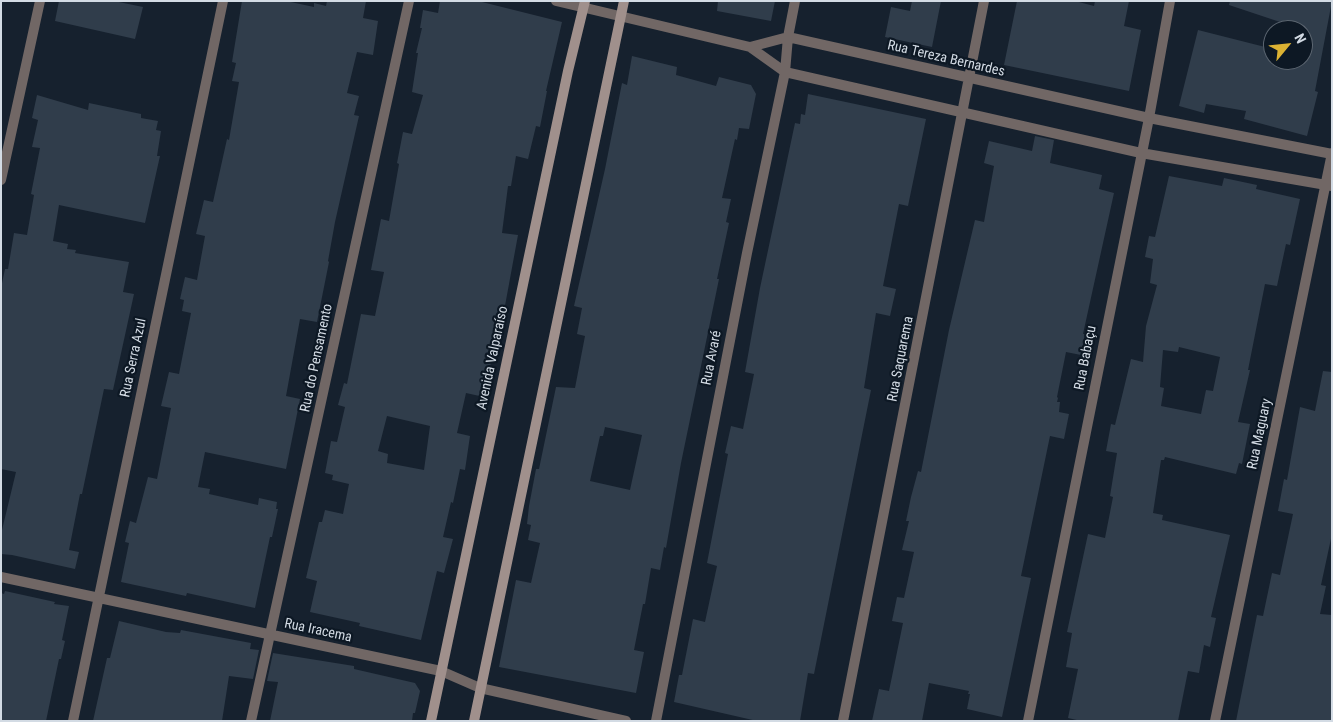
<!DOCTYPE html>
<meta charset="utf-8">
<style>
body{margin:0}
#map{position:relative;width:1333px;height:722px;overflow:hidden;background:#16212e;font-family:"Roboto Condensed",sans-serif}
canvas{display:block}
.frame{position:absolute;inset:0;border:2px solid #d3dbe4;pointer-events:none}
.north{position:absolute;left:1263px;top:20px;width:50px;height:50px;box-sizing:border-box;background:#0d1824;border:1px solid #5c6671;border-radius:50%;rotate:62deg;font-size:14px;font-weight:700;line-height:20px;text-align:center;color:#d3dbe4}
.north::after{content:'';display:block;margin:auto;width:18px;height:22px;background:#dcb233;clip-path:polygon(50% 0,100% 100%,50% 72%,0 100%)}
</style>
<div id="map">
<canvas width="1333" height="722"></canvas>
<div class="frame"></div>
<div class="north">N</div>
</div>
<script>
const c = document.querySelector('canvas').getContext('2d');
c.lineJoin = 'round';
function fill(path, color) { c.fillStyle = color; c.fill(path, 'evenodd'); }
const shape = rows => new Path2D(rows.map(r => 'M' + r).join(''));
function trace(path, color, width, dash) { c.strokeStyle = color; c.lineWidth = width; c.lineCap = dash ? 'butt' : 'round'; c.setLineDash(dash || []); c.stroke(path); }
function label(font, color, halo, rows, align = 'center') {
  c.font = font + ' "Roboto Condensed",sans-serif'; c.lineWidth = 4.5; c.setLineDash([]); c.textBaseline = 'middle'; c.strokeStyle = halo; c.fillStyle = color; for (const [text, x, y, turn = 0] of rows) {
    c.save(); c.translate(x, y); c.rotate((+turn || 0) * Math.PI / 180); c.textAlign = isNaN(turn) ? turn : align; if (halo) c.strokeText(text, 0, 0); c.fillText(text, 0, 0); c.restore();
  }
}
fill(shape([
 [59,1,114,1,143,7,135,39,55,21],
 [242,1,286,1,314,7,314,3,326,6,327,1,366,1,363,18,378,21,373,55,357,52,347,93,359,96,354,115,359,116,335,222,328,261,329,262,317,322,300,319,286,396,300,399,286,469,205,452,198,487,210,489,209,494,258,505,259,498,277,502,276,509,278,509,272,537,270,537,255,608,187,593,186,596,121,582,129,543,125,542,130,521,136,523,148,477,157,479,171,408,161,406,169,372,179,374,191,313,182,311,184,300,180,299,185,277,197,280,205,236,196,234,204,200,213,202,227,139,229,140,239,82,232,81,236,63,232,62],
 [440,1,478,1,562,22,546,91,547,91,540,127,536,126,528,159,516,156,511,186,508,186,502,233,518,235,500,333,497,332,484,397,466,393,457,433,470,436,465,470,460,469,453,503,451,502,443,537,453,539,444,573,437,571,421,640,359,626,360,623,310,612,317,581,306,578,319,522,322,522,325,510,343,514,349,484,332,480,333,475,325,473,331,441,337,442,345,407,338,405,344,383,347,384,361,314,375,316,384,272,371,270,381,219,389,221,399,164,397,163,403,132,412,134,423,95,412,92,418,53,416,53,422,28,420,28,423,10,438,13],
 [387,416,430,426,424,470,387,463,388,454,378,451],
 [718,1,775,1,771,21,717,11],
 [912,1,941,1,932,47,885,37,891,7,910,11],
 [1017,1,1075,1,1094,6,1095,1,1129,1,1124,26,1141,30,1129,91,1004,65],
 [1230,1,1332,1,1315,91,1318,92,1307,136,1244,119,1246,111,1206,104,1204,113,1179,106,1198,30,1273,49,1273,60,1303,60,1303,43,1307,31,1229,5],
 [632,56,677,67,676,75,716,86,719,77,751,85,756,94,749,129,739,128,737,140,735,139,722,198,731,199,726,222,729,223,717,279,719,279,681,463,666,548,664,547,660,570,651,568,645,604,643,604,634,650,644,652,636,693,499,667,516,580,531,583,540,543,528,540,531,525,527,524,529,506,536,469,539,469,556,387,575,388,585,336,577,334,582,308,574,306,605,169,622,83,627,85],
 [605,427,642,435,630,490,590,481,600,436,603,436],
 [808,94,926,119,908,206,899,204,883,286,896,289,890,316,876,313,864,388,871,390,814,674,808,673,800,721,757,721,674,702,679,675,682,675,693,619,705,622,717,566,707,563,728,454,725,453,731,426,743,429,754,374,745,372,760,288,795,123,800,124,801,114,805,115],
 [37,95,88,110,89,103,141,114,141,118,158,121,156,130,161,131,157,156,160,156,145,223,59,205,53,241,68,244,67,249,76,250,75,253,129,262,123,292,134,294,113,390,104,389,82,494,80,494,69,550,79,552,75,569,12,555,1,554,1,534,16,472,1,469,1,288,5,269,8,269,14,233,27,235,34,195,31,194,40,148,32,147,38,120,32,118],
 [1035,136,1054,140,1050,163,1102,175,1099,189,1114,193,1083,334,1085,334,1081,355,1066,352,1057,397,1058,398,1057,402,1060,402,1059,412,1069,414,1064,439,1050,436,1021,576,1031,578,1002,717,967,709,970,694,968,694,969,691,929,683,922,721,872,721,879,689,889,691,903,623,892,621,897,597,904,598,914,552,902,550,909,521,906,521,911,497,918,471,921,472,949,330,975,220,984,222,994,166,984,163,989,141,1032,151],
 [1169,176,1222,186,1224,178,1257,185,1256,189,1300,199,1290,245,1286,244,1277,286,1265,284,1248,370,1250,370,1238,422,1250,424,1242,464,1239,463,1236,474,1165,457,1164,460,1161,460,1153,513,1163,515,1162,520,1230,535,1211,617,1216,618,1210,647,1204,645,1199,673,1188,671,1178,721,1081,721,1068,718,1078,669,1066,667,1072,633,1067,632,1088,534,1105,538,1113,497,1110,496,1117,453,1106,451,1111,424,1115,425,1131,359,1143,362,1146,326,1157,285,1150,283,1153,259,1145,257,1149,236,1155,237],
 [1179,347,1220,357,1213,391,1206,390,1201,414,1161,406,1164,388,1160,387,1163,350,1178,352],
 [1323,371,1332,372,1332,534,1321,585,1326,586,1320,614,1332,615,1332,721,1236,721,1257,615,1263,616,1272,573,1280,575,1293,514,1278,511,1284,479,1287,480,1300,407,1315,411],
 [5,591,55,602,54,604,69,606,62,640,65,641,61,659,59,659,46,721,1,721,1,593,4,594],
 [119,621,166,632,180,633,181,630,251,643,250,649,259,650,253,679,229,676,222,721,93,721,107,658,110,658],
 [273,653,354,666,354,669,415,683,420,691,415,713,413,713,412,721,270,721,278,682,267,681]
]), '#303d4b');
trace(shape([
 [556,1,750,47,788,37,1149,118,1332,154],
 [750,47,785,72,1141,153,1332,186],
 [1,180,40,1],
 [1,577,441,671,480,688,626,721],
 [73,721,223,1],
 [251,721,409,1],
 [656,721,747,253,785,72,788,37,795,1],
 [843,721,984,1],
 [1028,721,1149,118,1170,1],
 [1215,721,1332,153]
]), '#716765', 10);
trace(shape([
 [431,721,568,71,585,1],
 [474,721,624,1]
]), '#a0908c', 10);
label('14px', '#d3dbe4', '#0d1824', [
 ["Rua Tereza Bernardes",946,59,13],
 ["Rua Serra Azul",134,358,-78],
 ["Rua do Pensamento",317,358,-78],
 ["Avenida Valparaíso",493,358,-78],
 ["Rua Avaré",712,358,-79],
 ["Rua Babaçu",1086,358,-79],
 ["Rua Saquarema",901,359,-79],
 ["Rua Maguary",1260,434,-78],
 ["Rua Iracema",318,631,12]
]);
</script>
